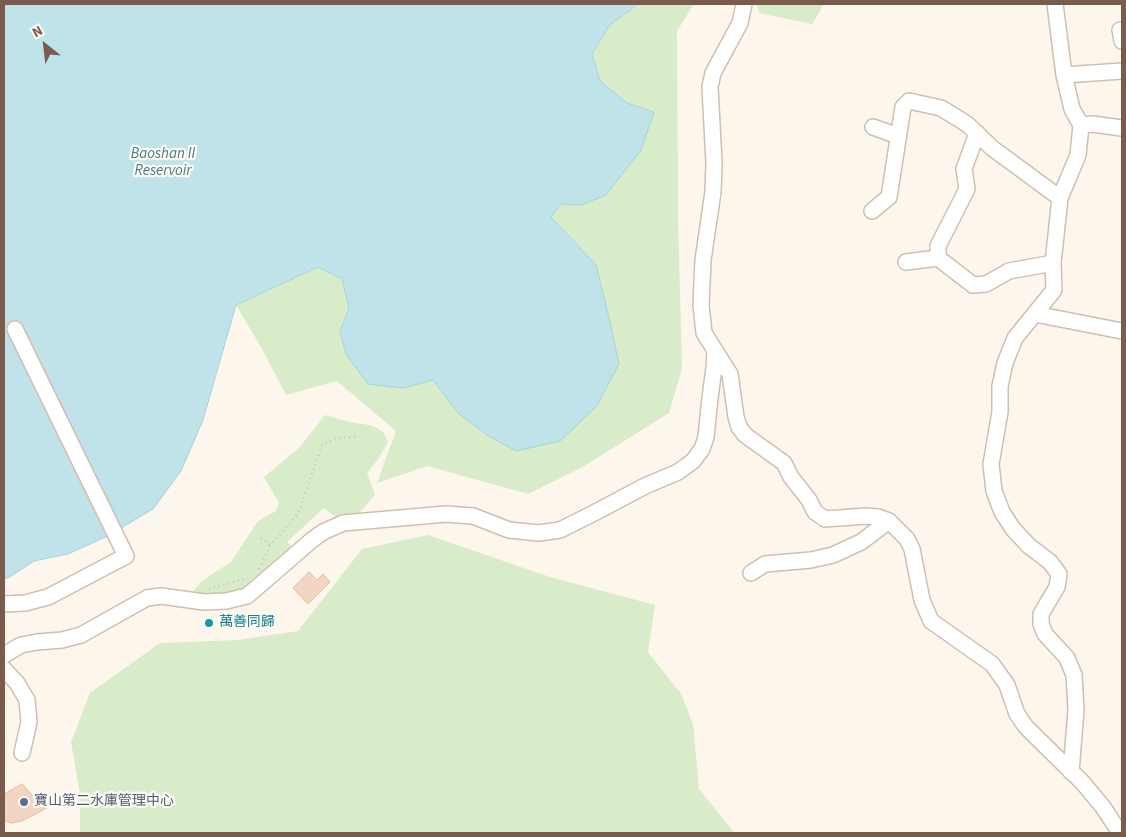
<!DOCTYPE html>
<meta charset="utf-8">
<style>
body{margin:0}
#map{position:relative;width:1126px;height:837px;overflow:hidden;background:#fdf6ec;font-family:"Source Sans 3",sans-serif}
canvas{display:block}
.frame{position:absolute;inset:0;border:5px solid #7a5c4d;pointer-events:none}
.north{position:absolute;left:20px;top:20px;width:50px;height:50px;-webkit-text-stroke:4px #fffaf3;paint-order:stroke;rotate:331deg;font-size:14px;font-weight:700;line-height:20px;text-align:center;color:#7a5c4d}
.north::after{content:'';display:block;margin:auto;width:18px;height:22px;background:#7a5c4d;clip-path:polygon(50% 0,100% 100%,50% 72%,0 100%)}
</style>
<div id="map">
<canvas width="1126" height="837"></canvas>
<div class="frame"></div>
<div class="north">N</div>
</div>
<script>
const c = document.querySelector('canvas').getContext('2d');
c.lineJoin = 'round';
function fill(path, color) { c.fillStyle = color; c.fill(path, 'evenodd'); }
const shape = rows => new Path2D(rows.map(r => 'M' + r).join(''));
function trace(path, color, width, dash) { c.strokeStyle = color; c.lineWidth = width; c.lineCap = dash ? 'butt' : 'round'; c.setLineDash(dash || []); c.stroke(path); }
function label(font, color, halo, rows, align = 'center') {
  c.font = font + ' "Source Sans 3","Noto Sans TC",sans-serif'; c.lineWidth = 4.5; c.setLineDash([]); c.textBaseline = 'middle'; c.strokeStyle = halo; c.fillStyle = color; for (const [text, x, y, turn = 0] of rows) {
    c.save(); c.translate(x, y); c.rotate((+turn || 0) * Math.PI / 180); c.textAlign = isNaN(turn) ? turn : align; if (halo) c.strokeText(text, 0, 0); c.fillText(text, 0, 0); c.restore();
  }
}
fill(shape([
 [638,4,694,4,677,31,678,217,682,369,669,413,581,468,528,494,427,466,377,483,396,431,337,381,286,395,261,347,236,305,319,267,342,279,349,308,340,333,403,388,433,380,458,413,487,435,619,364,596,265,551,217,561,204,581,205,654,112,627,103,600,81,592,53,609,26],
 [757,4,824,4,812,24,759,13],
 [325,415,349,422,369,425,377,428,384,433,388,442,379,458,367,473,375,495,360,512,362,521,343,523,324,508,287,542,298,552,247,596,186,599,203,580,231,562,258,521,276,511,279,503,264,477,299,448],
 [428,535,550,577,655,605,648,652,681,694,693,724,699,789,734,832,739,833,80,833,80,794,71,742,90,693,160,643,238,640,298,631,362,549]
]), '#d8ecc9');
const water = shape([
 [4,4,638,4,609,26,592,54,600,81,627,103,654,112,641,150,606,195,581,205,561,204,551,217,596,265,610,322,619,364,596,407,560,441,516,451,487,435,458,413,433,380,403,388,368,384,346,354,340,332,349,308,342,279,318,267,236,305,203,420,181,471,153,509,108,536,68,554,34,561,8,578,4,578,4,4]
]);
fill(water, '#bfe3e8');
trace(water, '#a5d3da', 1);
const building = shape([
 [309,572,317,580,323,574,330,582,308,604,293,588,309,572],
 [22,784,32,795,41,797,47,808,22,821,12,823,4,821,4,794,22,784]
]);
fill(building, '#f3d5c3');
trace(building, '#e6bba3', 1);
const minor = shape([
 [744,4,740,23,713,73,710,87,714,163,713,192,703,260,701,305,704,333,730,374,736,417,739,427,745,435,784,463,791,477,809,500,815,512,825,519,866,516,878,517,889,521,907,539,912,549,922,600,931,621,992,664,1007,685,1017,714,1026,727,1083,783,1103,807,1120,833],
 [1055,4,1064,75,1072,109,1081,125,1078,155,1060,198,1053,263,1054,290,1015,338,1005,363,1000,386,1000,412,991,464,994,491,1002,512,1013,529,1029,546,1050,562,1059,574,1057,587,1041,614,1041,624,1045,634,1067,658,1074,675,1076,710,1071,772],
 [1120,30,1122,41],
 [1064,75,1122,71],
 [1081,125,1092,124,1122,128],
 [873,127,898,136],
 [977,133,964,169,967,189,938,246,938,258,973,285,986,284,1009,271,1053,263],
 [872,211,889,197,903,107,909,101,941,108,967,124,992,148,1060,198],
 [906,262,938,258],
 [1035,314,1122,331],
 [751,573,765,564,811,560,833,555,861,542,889,521],
 [4,604,25,603,48,597,126,556,15,329],
 [4,655,21,645,37,642,62,640,81,635,147,598,161,596,204,602,226,601,247,596,312,540,323,532,343,523,446,514,473,516,509,530,539,533,560,530,594,513,645,486,678,472,693,461,702,449,706,437,710,398,714,368,715,351],
 [4,669,17,683,27,700,29,722,22,753]
]);
trace(minor, '#d1beb0', 18);
trace(shape([
 [261,538,270,545],
 [259,569,270,546,298,514,322,445,336,438,356,437],
 [209,589,248,578],
 [209,623,214,614]
]), '#d9b8a5', 2, [1, 4]);
trace(minor, '#fff', 15);
for (const [x, y, r, color] of [
 [209,623,5,"#0f9aa8"],
 [24,802,5,"#5c6f8a"]
]) { const dot = new Path2D(); dot.arc(x, y, r, 0, 2 * Math.PI); c.fillStyle = color; c.fill(dot); trace(dot, '#fffaf3', 2); }
label('14px', '#0d838f', '#fffaf3', [
 ["萬善同歸",219,623]
], 'left');
label('14px', '#4e5e75', '#fffaf3', [
 ["寶山第二水庫管理中心",34,802]
], 'left');
label('italic 15px', '#437c86', '#fffaf3', [
 ["Baoshan II",163,155],
 ["Reservoir",163,172]
]);
</script>
